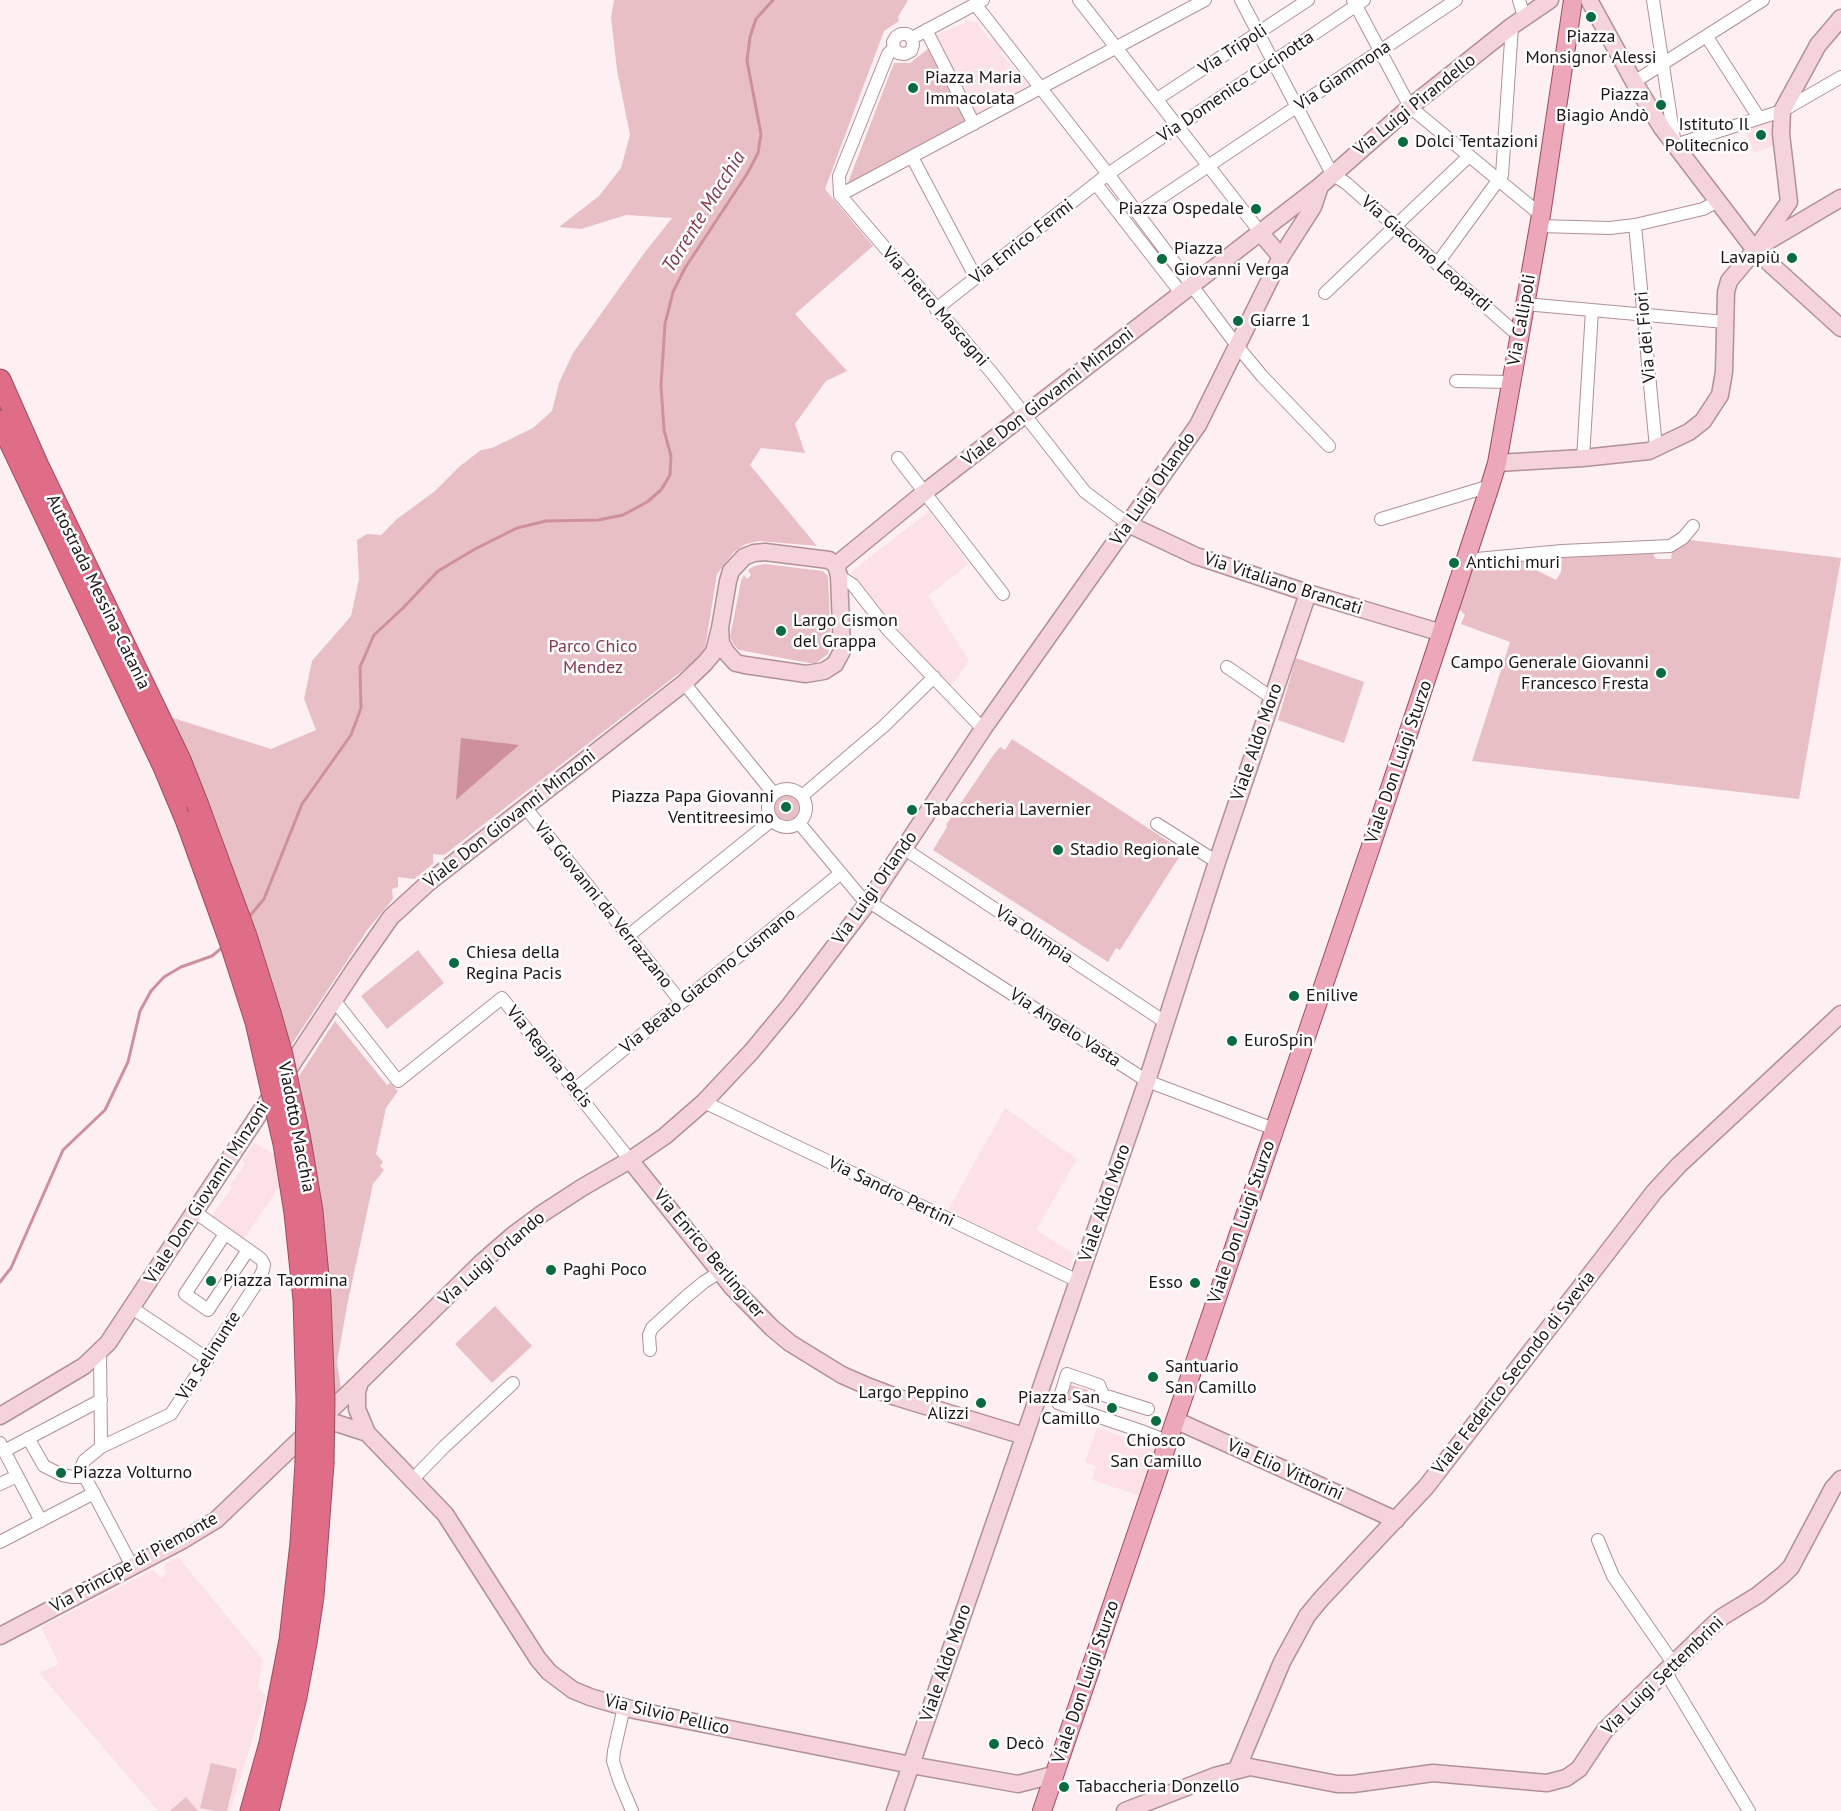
<!DOCTYPE html>
<meta charset="utf-8">
<style>
body{margin:0}
canvas{display:block;background:#fef0f2}
</style>
<canvas width="1841" height="1811"></canvas>
<script>
const c = document.querySelector('canvas').getContext('2d');
c.lineJoin = 'round';
function fill(path, color) { c.fillStyle = color; c.fill(path, 'evenodd'); }
const shape = rows => new Path2D(rows.map(r => 'M' + r).join(''));
function trace(path, color, width, dash) { c.strokeStyle = color; c.lineWidth = width; c.lineCap = dash ? 'butt' : 'round'; c.setLineDash(dash || []); c.stroke(path); }
function label(font, color, halo, rows, align = 'center') {
  c.font = font + ' "PT Sans",sans-serif'; c.lineWidth = 5; c.setLineDash([]); c.textBaseline = 'middle'; c.strokeStyle = halo; c.fillStyle = color; for (const [text, x, y, turn = 0] of rows) {
    c.save(); c.translate(x, y); c.rotate((+turn || 0) * Math.PI / 180); c.textAlign = isNaN(turn) ? turn : align; if (halo) c.strokeText(text, 0, 0); c.fillText(text, 0, 0); c.restore();
  }
}
fill(shape([
 [966,20,979,23,978,25,990,40,994,38,1003,50,1000,53,1030,86,977,115,935,35,965,23],
 [1771,118,1776,143,1771,147,1754,153,1744,127],
 [929,511,969,564,928,596,969,661,951,686,909,644,851,572],
 [1005,1108,1077,1159,1036,1230,1074,1254,1069,1269,948,1210],
 [255,1142,277,1157,281,1184,243,1240,231,1232,232,1229,212,1216,232,1187,230,1185,245,1164,242,1161],
 [1097,1428,1156,1447,1140,1496,1092,1480,1096,1466,1085,1462],
 [178,1557,263,1660,258,1687,266,1696,230,1811,158,1811,39,1673,59,1664,41,1627,153,1570,161,1578,166,1573,164,1564]
]), '#fce2e7');
fill(shape([
 [614,0,908,0,898,17,899,21,884,31,825,189,873,246,795,314,847,371,826,381,795,424,805,453,761,448,750,465,817,546,759,541,746,544,734,552,717,574,705,648,700,657,444,855,433,854,433,864,414,879,398,877,398,887,392,889,393,899,368,929,290,1047,277,1001,215,821,170,717,271,749,316,730,304,699,312,661,351,616,359,579,357,540,367,534,381,535,397,519,435,491,460,466,481,450,492,448,533,428,552,411,559,383,573,353,645,252,672,218,626,215,581,229,559,227,599,196,621,168,630,135,617,70,611,17],
 [928,49,966,120,847,185,894,63,910,63],
 [1690,540,1841,558,1799,799,1472,761,1510,642,1461,624,1465,615,1459,609,1472,570,1481,567,1483,563,1525,560,1538,571,1556,580,1561,572,1562,555,1652,551,1656,559,1671,559,1672,550],
 [765,564,823,571,828,576,831,643,828,654,816,663,809,663,739,650,734,645,730,637,741,581,744,575,747,579,751,575,748,570,754,566],
 [1296,658,1364,682,1344,743,1278,720],
 [1012,739,1183,851,1120,950,1116,948,1108,962,933,850,947,827,946,825,992,757,1000,747,1005,750],
 '775 808a12 12 0 1 1 24 0a12 12 0 1 1-24 0Z',
 [418,950,444,983,387,1029,361,996],
 [335,1021,387,1085,390,1083,398,1091,386,1108,376,1154,383,1162,380,1166,384,1170,373,1184,347,1306,337,1362,341,1389,334,1398,310,1137,299,1076],
 [495,1306,532,1346,492,1383,455,1344],
 [1071,1385,1088,1390,1083,1404,1067,1399],
 [211,1763,237,1769,227,1811,215,1811,200,1808],
 [186,1797,198,1811,170,1811]
]), '#e9bfc6');
fill(shape([
 [461,738,519,745,456,800]
]), '#ce919c');
trace(shape([
 [248,918,264,899,302,804,351,735,361,708,360,667,374,635,403,608,438,571,475,549,517,528,546,521,598,520,623,515,647,502,661,490,670,475,671,456,664,430,661,385,665,324,673,292,685,268,747,174,758,153,761,134,747,61,750,37,756,19,773,0],
 [0,1282,11,1268,63,1150,105,1110,128,1062,140,1011,151,991,164,977,181,967,212,956,224,946]
]), '#ce919c', 3);
const street = shape([
 [983,0,912,38,913,45,911,51,905,54,898,53,894,48,888,54,839,176,840,195,992,373,1085,492,1128,524],
 [1079,0,1260,232],
 [1241,0,1332,174,1346,183,1519,336],
 [1353,0,1410,107,1541,215],
 [1519,0,1524,17],
 [1653,0,1675,145,1782,111,1841,77],
 [975,4,1108,174,1238,347,1262,376,1329,446],
 [926,30,974,124],
 [1707,37,1759,118],
 [894,48,893,42,896,37,901,34,907,34,912,38],
 [1634,82,1763,0],
 [1157,99,1308,0],
 [912,157,976,278],
 [1096,184,1181,293],
 [840,195,1205,0],
 [1138,213,1456,0],
 [1635,225,1656,448],
 [1539,226,1610,228,1635,225,1703,209,1718,201],
 [1437,264,1502,175,1512,26],
 [1325,293,1468,157],
 [1525,304,1725,322],
 [936,309,1108,174,1364,0],
 [1456,381,1511,382],
 [898,458,1003,594],
 [1583,458,1592,310],
 [1381,519,1490,486],
 [1466,560,1562,551,1670,546,1683,538,1693,526],
 [839,576,853,585,888,630,983,729],
 [1227,667,1272,698],
 [684,683,774,794],
 '768 808a19 19 0 1 1 38 0a19 19 0 1 1-38 0Z',
 [802,796,884,726,934,677],
 [525,807,681,1002],
 [799,823,860,896,1147,1081,1274,1129],
 [1157,824,1217,862],
 [903,848,1165,1022],
 [628,936,772,820],
 [334,1000,398,1081,502,998,630,1160],
 [575,1089,841,873],
 [704,1102,1078,1281],
 [225,1234,185,1294,208,1310,248,1250],
 [132,1308,208,1359],
 [650,1350,649,1335,652,1328,687,1296,704,1282,720,1272],
 [100,1353,101,1447],
 [1148,1409,1103,1395,1099,1385,1067,1374,1058,1403,1144,1432,1167,1441],
 [28,1438,44,1466,62,1475,73,1477,85,1477],
 [0,1443,41,1521],
 [4,1451,101,1400],
 [412,1480,444,1447,513,1383],
 [0,1484,17,1476],
 [1598,1540,1613,1576,1673,1663],
 [0,1542,94,1493],
 [132,1566,85,1477,81,1468,84,1461,101,1447,171,1414,258,1281,263,1270,264,1264,261,1259,195,1212],
 [1665,1671,1749,1811],
 [624,1707,614,1751,613,1761,619,1780,632,1811]
]);
const secondary = shape([
 [1589,0,1634,82,1662,128,1755,250,1841,328],
 [1260,232,1281,257],
 [1763,244,1841,198],
 [1497,463,1583,458,1649,451,1689,432,1703,421,1720,395,1724,372,1726,292,1729,281,1755,250,1789,202,1781,134,1782,111,1818,45,1841,18],
 [1128,524,1196,556,1308,593,1442,633],
 [765,552,829,560,836,565,839,576,842,651,835,664,824,671,806,674,745,665,736,663,726,652,721,643,720,628,728,581,731,571,744,557,754,553,765,552],
 [836,565,925,492,1320,186,1410,107,1512,26,1550,0],
 [630,1160,732,1287,772,1328,790,1343,842,1375,867,1386,896,1397,1024,1436],
 [360,1382,357,1392,357,1409,367,1433,445,1514,538,1659,549,1672,573,1690,590,1697,634,1710,911,1765,1018,1784,1053,1775],
 [0,1416,84,1366,108,1343,356,967,391,917,428,883,684,683,705,663,714,652,720,628],
 [1175,1420,1396,1520],
 [313,1428,336,1423,367,1433],
 [0,1636,183,1540,216,1520,360,1382,481,1263,512,1236,543,1213,583,1187,630,1160,665,1136,704,1102,752,1051,790,1005,869,901,983,729,1198,425,1281,257,1313,207,1320,186],
 [1237,1769,1282,1662,1307,1616,1321,1599,1426,1487,1654,1192,1679,1165,1841,1014],
 [895,1811,1147,1081,1217,862,1308,593],
 [1125,1811,1215,1776,1250,1767,1337,1784,1353,1784,1433,1773,1547,1783,1566,1778,1579,1769,1605,1730,1712,1626,1722,1617,1758,1595,1783,1575,1791,1567,1833,1488,1841,1479]
]);
const primary = shape([
 [1042,1811,1370,849,1490,486,1497,463,1541,215,1573,0]
]);
const highway = shape([
 [0,380,38,466,180,760,197,803],
 [0,421,164,767,187,822],
 [251,1811,270,1743,290,1640,301,1543,306,1463],
 [268,1811,296,1697,306,1643,313,1596,323,1464]
]);
trace(street, '#b09197', 14);
trace(secondary, '#b09197', 19);
trace(primary, '#9b4e60', 20);
trace(highway, '#9b4e60', 23);
trace(street, '#fff', 12);
trace(secondary, '#f5d3db', 16);
trace(primary, '#eca7b8', 18);
trace(highway, '#df6d88', 21);
const highwayBridge = shape([
 [197,803,246,936,271,1016,282,1055,300,1140,312,1211,320,1298,324,1400,323,1464],
 [187,822,230,941,256,1022,284,1144,295,1213,304,1300,307,1400,306,1463]
]);
trace(highwayBridge, '#9b4e60', 23, []);
trace(highwayBridge, '#df6d88', 21);
for (const [x, y, r, color] of [
 [1591,17,6,"#0a6b40"],
 [913,88,6,"#0a6b40"],
 [1661,105,6,"#0a6b40"],
 [1761,135,6,"#0a6b40"],
 [1403,142,6,"#0a6b40"],
 [1256,209,6,"#0a6b40"],
 [1792,258,6,"#0a6b40"],
 [1162,259,6,"#0a6b40"],
 [1238,321,6,"#0a6b40"],
 [1454,563,6,"#0a6b40"],
 [781,631,6,"#0a6b40"],
 [1661,673,6,"#0a6b40"],
 [786,807,6,"#0a6b40"],
 [912,810,6,"#0a6b40"],
 [1058,850,6,"#0a6b40"],
 [454,963,6,"#0a6b40"],
 [1294,996,6,"#0a6b40"],
 [1232,1041,6,"#0a6b40"],
 [551,1270,6,"#0a6b40"],
 [211,1281,6,"#0a6b40"],
 [1195,1283,6,"#0a6b40"],
 [1153,1377,6,"#0a6b40"],
 [981,1403,6,"#0a6b40"],
 [1112,1408,6,"#0a6b40"],
 [1156,1421,6,"#0a6b40"],
 [61,1473,6,"#0a6b40"],
 [994,1744,6,"#0a6b40"],
 [1064,1787,6,"#0a6b40"]
]) { const dot = new Path2D(); dot.arc(x, y, r, 0, 2 * Math.PI); c.fillStyle = color; c.fill(dot); trace(dot, '#fff', 2); }
label('18px', '#1e1315', '#fff', [
 ["Piazza",1591,37,"center"],
 ["Monsignor Alessi",1591,58,"center"],
 ["Piazza Maria",925,78],
 ["Immacolata",925,99],
 ["Piazza",1649,95,"right"],
 ["Biagio Andò",1649,116,"right"],
 ["Istituto Il",1749,125,"right"],
 ["Politecnico",1749,146,"right"],
 ["Dolci Tentazioni",1415,142],
 ["Piazza Ospedale",1244,209,"right"],
 ["Piazza",1174,249],
 ["Giovanni Verga",1174,270],
 ["Lavapiù",1780,258,"right"],
 ["Giarre 1",1250,321],
 ["Antichi muri",1466,563],
 ["Largo Cismon",793,621],
 ["del Grappa",793,642],
 ["Campo Generale Giovanni",1649,663,"right"],
 ["Francesco Fresta",1649,684,"right"],
 ["Piazza Papa Giovanni",774,797,"right"],
 ["Ventitreesimo",774,818,"right"],
 ["Tabaccheria Lavernier",924,810],
 ["Stadio Regionale",1070,850],
 ["Chiesa della",466,953],
 ["Regina Pacis",466,974],
 ["Enilive",1306,996],
 ["EuroSpin",1244,1041],
 ["Paghi Poco",563,1270],
 ["Piazza Taormina",223,1281],
 ["Esso",1183,1283,"right"],
 ["Santuario",1165,1367],
 ["San Camillo",1165,1388],
 ["Largo Peppino",969,1393,"right"],
 ["Alizzi",969,1414,"right"],
 ["Piazza San",1100,1398,"right"],
 ["Camillo",1100,1419,"right"],
 ["Chiosco",1156,1441,"center"],
 ["San Camillo",1156,1462,"center"],
 ["Piazza Volturno",73,1473],
 ["Decò",1006,1744],
 ["Tabaccheria Donzello",1076,1787]
], 'left');
label('18px', '#1e1315', '#fff', [
 ["Via Tripoli",1233,50,-33],
 ["Via Giammona",1343,76,-34],
 ["Via Domenico Cucinotta",1236,87,-34],
 ["Via Luigi Pirandello",1415,105,-39],
 ["Via Enrico Fermi",1022,242,-38],
 ["Via Giacomo Leopardi",1426,254,41],
 ["Via Pietro Mascagni",935,307,49],
 ["Via Callipoli",1522,320,-80],
 ["Via dei Fiori",1646,337,-95],
 ["Viale Don Giovanni Minzoni",1048,397,-38],
 ["Via Luigi Orlando",1153,489,-55],
 ["Via Vitaliano Brancati",1283,584,18],
 ["Autostrada Messina-Catania",98,592,64],
 ["Viale Aldo Moro",1257,742,-71],
 ["Viale Don Luigi Sturzo",1399,762,-71],
 ["Viale Don Giovanni Minzoni",510,819,-38],
 ["Via Luigi Orlando",875,888,-55],
 ["Via Giovanni da Verrazzano",603,905,51],
 ["Via Olimpia",1034,935,34],
 ["Via Beato Giacomo Cusmano",708,981,-39],
 ["Via Angelo Vasta",1065,1028,33],
 ["Via Regina Pacis",549,1057,51],
 ["Viadotto Macchia",296,1127,79],
 ["Via Sandro Pertini",891,1192,26],
 ["Viale Don Giovanni Minzoni",207,1193,-57],
 ["Viale Aldo Moro",1105,1203,-71],
 ["Viale Don Luigi Sturzo",1242,1222,-71],
 ["Via Enrico Berlinguer",709,1254,50],
 ["Via Luigi Orlando",492,1259,-41],
 ["Via Selinunte",209,1356,-57],
 ["Viale Federico Secondo di Svevia",1514,1373,-52],
 ["Via Elio Vittorini",1285,1470,24],
 ["Via Principe di Piemonte",134,1563,-29],
 ["Viale Aldo Moro",946,1663,-71],
 ["Via Luigi Settembrini",1663,1676,-44],
 ["Viale Don Luigi Sturzo",1086,1682,-71],
 ["Via Silvio Pellico",667,1715,13]
]);
label('18px', '#83384b', '#fff', [
 ["Parco Chico",593,647],
 ["Mendez",593,668]
]);
label('italic 20px', '#84384b', '#fff', [
 ["Torrente Macchia",704,212,-58]
]);
</script>
